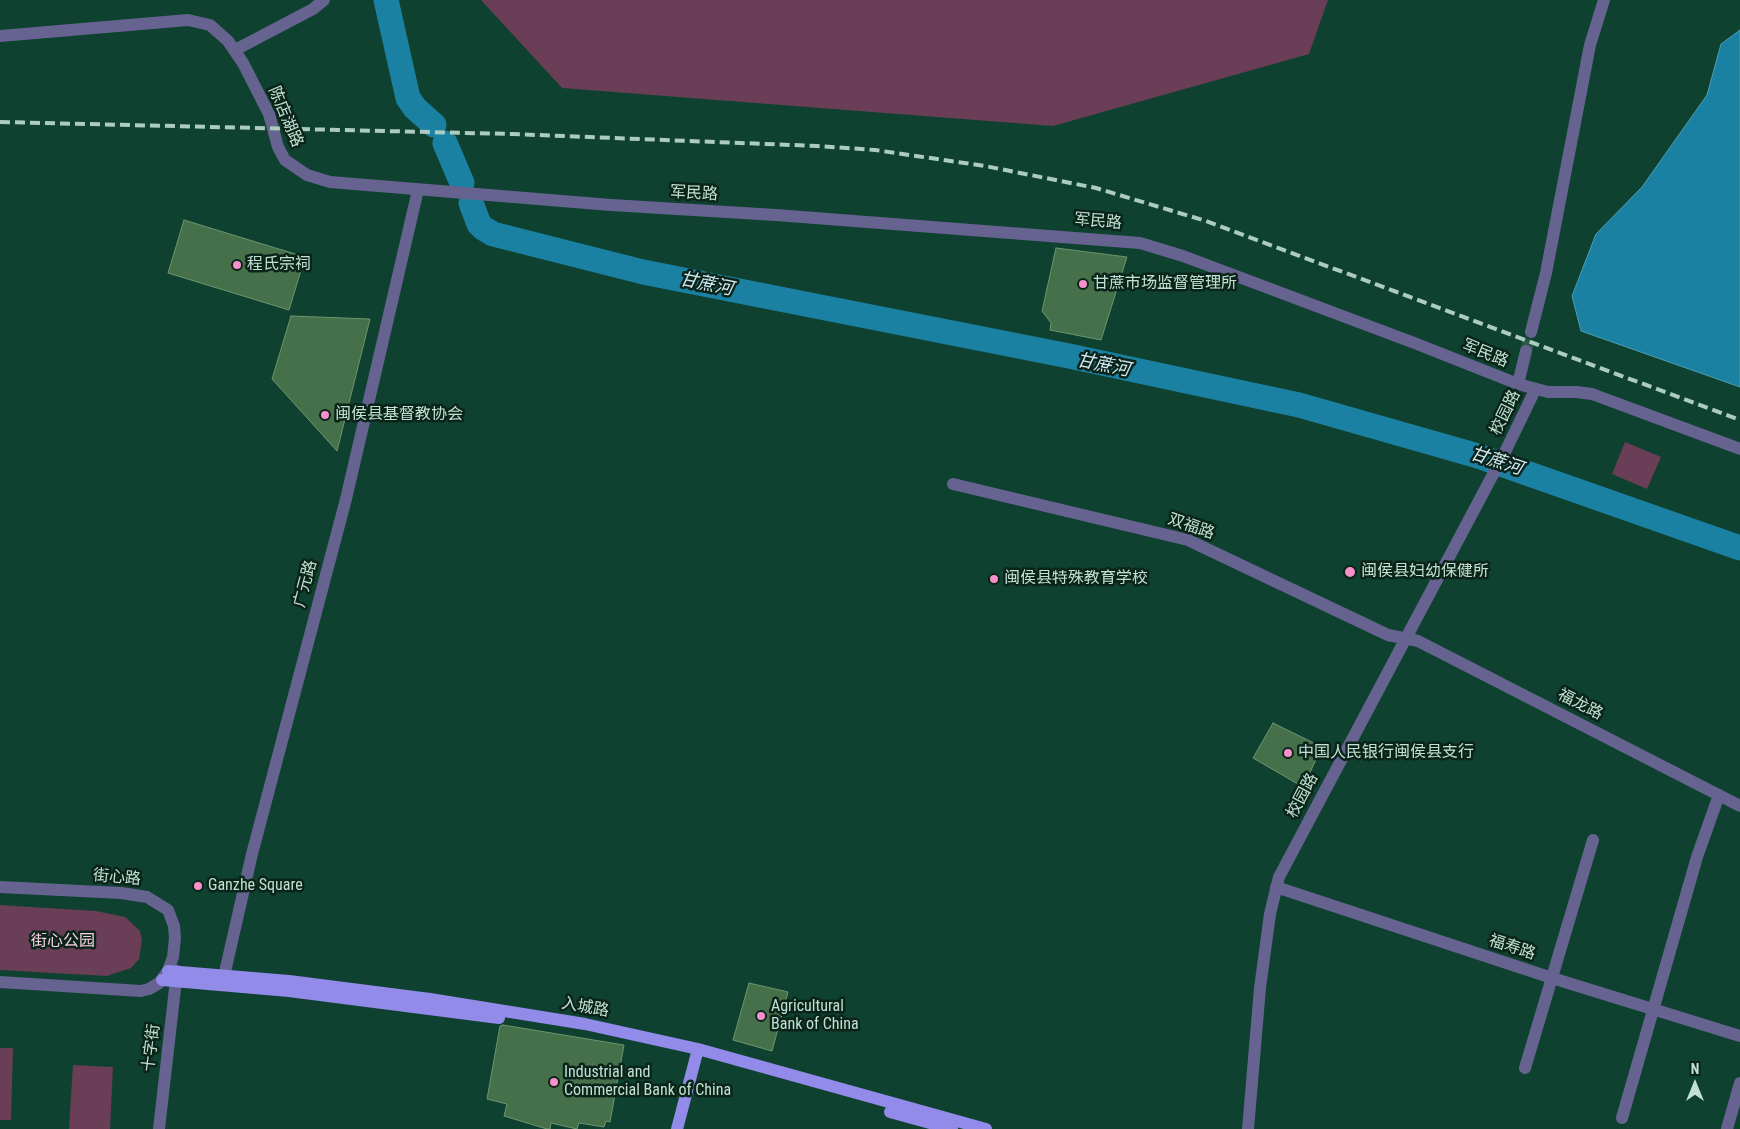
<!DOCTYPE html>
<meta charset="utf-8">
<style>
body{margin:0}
#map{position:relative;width:1740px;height:1129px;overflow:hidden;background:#0f4130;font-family:"Roboto Condensed",sans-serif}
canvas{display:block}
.north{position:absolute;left:1670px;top:1059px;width:50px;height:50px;-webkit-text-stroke:4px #0a241a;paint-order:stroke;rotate:0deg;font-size:14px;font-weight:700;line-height:20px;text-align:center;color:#c1e0d2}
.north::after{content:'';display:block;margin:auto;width:18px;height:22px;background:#c1e0d2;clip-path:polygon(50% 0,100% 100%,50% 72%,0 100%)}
</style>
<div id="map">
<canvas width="1740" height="1129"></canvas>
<div class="north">N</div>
</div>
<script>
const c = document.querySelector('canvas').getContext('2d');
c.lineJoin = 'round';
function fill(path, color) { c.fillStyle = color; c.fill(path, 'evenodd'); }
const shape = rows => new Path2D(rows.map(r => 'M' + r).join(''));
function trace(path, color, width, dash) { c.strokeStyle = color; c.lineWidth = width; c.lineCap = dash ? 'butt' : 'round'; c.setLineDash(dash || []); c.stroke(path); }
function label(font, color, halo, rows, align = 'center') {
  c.font = font + ' "Roboto Condensed","Noto Sans SC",sans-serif'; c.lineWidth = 5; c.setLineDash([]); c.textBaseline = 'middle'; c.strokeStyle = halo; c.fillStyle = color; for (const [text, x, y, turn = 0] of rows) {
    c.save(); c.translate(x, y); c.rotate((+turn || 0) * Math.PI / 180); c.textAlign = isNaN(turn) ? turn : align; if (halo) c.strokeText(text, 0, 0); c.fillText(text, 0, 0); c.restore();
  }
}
fill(shape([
 [481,0,1328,0,1309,54,1053,126,562,88],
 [1625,442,1661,457,1647,489,1612,474],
 [0,905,96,911,125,917,140,931,142,940,139,959,131,968,107,976,0,970],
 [0,1048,13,1048,11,1120,0,1120],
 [73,1065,113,1067,110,1129,69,1129]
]), '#693e56');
const water = shape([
 [1740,30,1740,387,1581,331,1572,296,1596,234,1642,187,1707,95,1721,44,1740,30]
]);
fill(water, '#1a81a3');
trace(water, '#4c9eb1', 1);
trace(shape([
 [386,0,408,98,415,108,434,125],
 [445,143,462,183],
 [471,203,479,224,483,228,493,234,643,272,1069,356,1299,405,1478,456,1740,548]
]), '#1a81a3', 25);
const building = shape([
 [184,220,305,257,289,310,168,273,184,220],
 [1056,248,1127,257,1101,340,1050,330,1051,323,1042,311,1056,248],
 [291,316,370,319,337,451,272,379,291,316],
 [1273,723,1322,747,1303,787,1253,758,1273,723],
 [749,983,788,992,772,1051,733,1040,749,983],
 [503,1025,624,1045,610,1122,606,1121,604,1127,579,1123,577,1129,551,1123,550,1129,547,1129,504,1116,507,1104,487,1099,500,1026,503,1025]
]);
fill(building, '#467049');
trace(building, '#6b966e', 1);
trace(shape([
 [1526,351,1531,332]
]), '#2a5948', 12, [12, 6]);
trace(shape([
 [0,36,188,20,210,25,228,41,243,63,269,114,278,147,285,160,307,175,330,182,611,205,776,215,1140,243,1183,256,1417,344,1518,384,1548,392,1576,392,1592,394,1740,449],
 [235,50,313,9,324,0],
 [1531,332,1546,273,1590,45,1604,0],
 [1518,384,1526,351],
 [953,484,1188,540,1388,635,1418,641,1740,806],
 [0,887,121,893,147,897,168,910,174,926,175,938,173,957,168,971,159,983,149,989,141,991,0,982],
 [1276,887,1552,978,1740,1036],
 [222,985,252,854,346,499,418,190],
 [1525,1068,1593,840],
 [1622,1118,1697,857,1719,795],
 [159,1129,177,971],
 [1248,1129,1260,988,1270,914,1279,877,1506,450,1535,390],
 [1727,1129,1740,1083]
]), '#666391', 12);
trace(shape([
 [168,971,289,981,430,999,585,1024,698,1049,986,1129],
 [162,980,289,991,499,1018],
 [890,1112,952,1129],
 [677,1129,698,1049]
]), '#938bea', 12);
trace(shape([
 [0,122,512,134,817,146,875,150,985,166,1096,188,1206,221,1740,420]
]), '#abccbe', 4, [10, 5]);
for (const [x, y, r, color] of [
 [237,265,5,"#f890cb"],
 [1083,284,5,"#f890cb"],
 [325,415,5,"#f890cb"],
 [1350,572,6,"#f890cb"],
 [994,579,5,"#f890cb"],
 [1288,753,5,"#f890cb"],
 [198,886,5,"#f890cb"],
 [761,1016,5,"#f890cb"],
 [554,1082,5,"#f890cb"]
]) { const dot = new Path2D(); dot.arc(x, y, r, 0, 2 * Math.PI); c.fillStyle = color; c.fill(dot); trace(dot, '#0a241a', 2); }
label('16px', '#c1e0d2', '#0a241a', [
 ["陈店湖路",285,117,67],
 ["军民路",694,194,3],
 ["军民路",1098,222,5],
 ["军民路",1485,354,22],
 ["校园路",1506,413,-64],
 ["双福路",1191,527,19],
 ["广元路",306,584,-75],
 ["福龙路",1580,705,27],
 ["校园路",1303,796,-62],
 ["街心路",117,878,5],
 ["福寿路",1512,948,18],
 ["入城路",585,1008,10],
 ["十字街",152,1048,-83]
]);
label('16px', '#c1e0d2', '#0a241a', [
 ["程氏宗祠",247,265],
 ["甘蔗市场监督管理所",1093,284],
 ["闽侯县基督教协会",335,415],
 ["闽侯县妇幼保健所",1361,572],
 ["闽侯县特殊教育学校",1004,579],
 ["中国人民银行闽侯县支行",1298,753],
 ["Ganzhe Square",208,886],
 ["Agricultural",771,1007],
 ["Bank of China",771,1025],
 ["Industrial and",564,1073],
 ["Commercial Bank of China",564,1091]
], 'left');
label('16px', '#f8d0e4', '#0a241a', [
 ["街心公园",63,942]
]);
label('italic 18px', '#d3e8f2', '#0a241a', [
 ["甘蔗河",706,285,11],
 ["甘蔗河",1103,366,11],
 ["甘蔗河",1496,462,18]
]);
</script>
